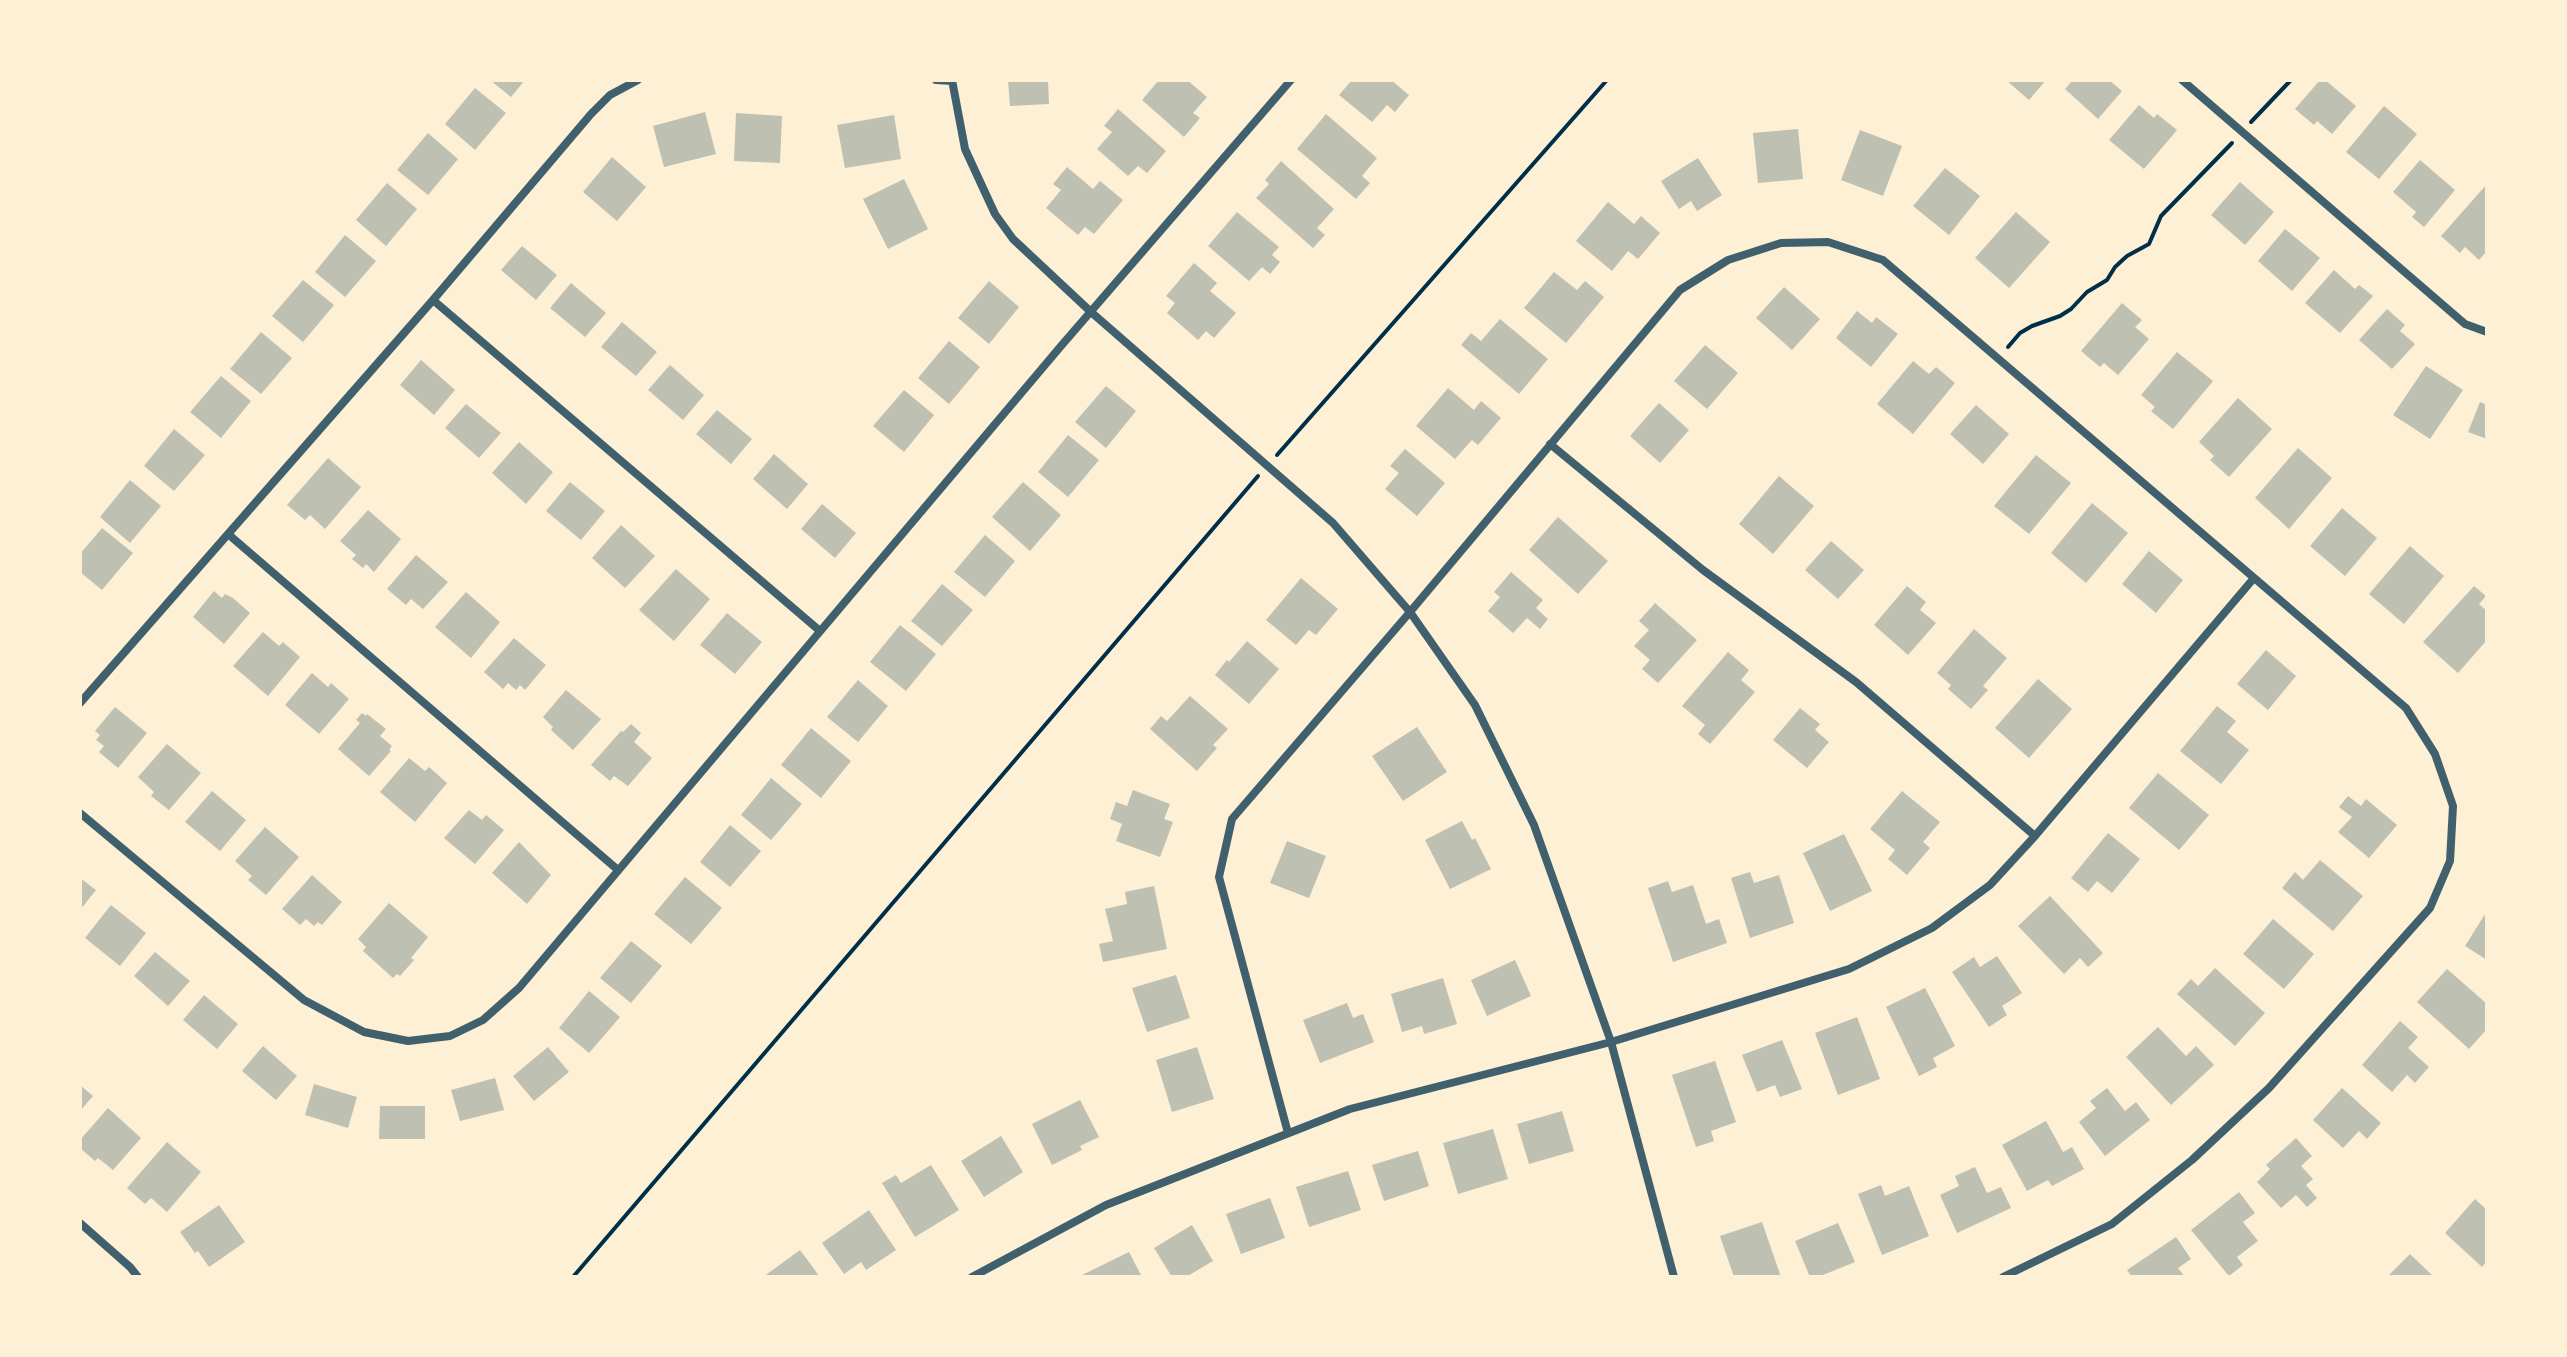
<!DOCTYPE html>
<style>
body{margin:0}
#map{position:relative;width:2567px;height:1357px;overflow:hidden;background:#fdf0d5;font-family:Quicksand,sans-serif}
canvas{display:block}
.frame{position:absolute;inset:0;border:82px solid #fdf0d5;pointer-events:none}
</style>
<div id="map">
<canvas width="2567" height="1357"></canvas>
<div class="frame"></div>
</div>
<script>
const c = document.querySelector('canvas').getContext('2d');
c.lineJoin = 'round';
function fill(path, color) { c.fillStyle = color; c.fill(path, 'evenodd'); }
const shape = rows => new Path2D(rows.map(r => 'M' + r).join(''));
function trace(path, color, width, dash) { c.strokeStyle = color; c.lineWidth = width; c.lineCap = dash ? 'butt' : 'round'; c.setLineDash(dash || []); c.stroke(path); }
fill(shape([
 [490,80,525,80,511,97],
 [1008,80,1048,80,1049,104,1010,106],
 [1159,80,1187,80,1207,97,1193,113,1200,118,1184,137,1142,100],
 [1352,80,1391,80,1409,95,1395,112,1387,105,1372,122,1339,95],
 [2006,80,2046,80,2029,100],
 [2073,80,2109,80,2122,91,2098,119,2065,89],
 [2320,80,2325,80,2356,106,2332,134,2317,121,2314,125,2295,109],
 [475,88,506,113,475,150,445,124],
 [2139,105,2154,118,2157,114,2177,130,2144,169,2109,140],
 [2384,106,2417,134,2379,179,2346,152],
 [1118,109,1166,151,1147,173,1138,166,1128,176,1097,149,1112,132,1104,126],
 [705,112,716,154,664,167,653,126],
 [736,113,782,116,780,163,734,161],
 [1326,114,1377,158,1362,176,1370,183,1356,199,1297,149],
 [894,115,901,159,845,168,837,125],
 [1798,129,1803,179,1758,183,1753,133],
 [1860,130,1902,146,1883,196,1841,180],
 [428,133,458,159,428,195,397,170],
 [612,157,646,187,617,221,583,192],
 [1698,158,1722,195,1697,211,1691,201,1679,209,1661,181],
 [2420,160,2455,190,2424,227,2412,217,2416,212,2393,192],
 [1281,161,1334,209,1317,228,1325,235,1313,248,1256,198,1269,184,1265,180],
 [1067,167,1093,189,1100,181,1123,200,1094,234,1085,227,1078,235,1046,208,1061,190,1053,184],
 [1945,168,1980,196,1949,235,1913,206],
 [904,179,928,229,888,249,863,199],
 [2240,182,2274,212,2245,245,2211,215],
 [387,183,417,209,386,246,356,220],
 [2487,184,2487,251,2479,260,2465,247,2460,253,2441,236],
 [1608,202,1634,224,1641,216,1660,233,1638,259,1628,251,1612,271,1576,241],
 [1237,212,1279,247,1272,255,1280,262,1270,274,1262,267,1249,281,1208,246],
 [2016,212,2050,242,2009,288,1975,258],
 [2285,229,2320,258,2292,291,2258,261],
 [345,235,376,261,345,297,315,272],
 [522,246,557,275,536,300,501,270],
 [1194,263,1217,283,1210,291,1236,313,1214,338,1206,331,1198,340,1167,313,1175,303,1166,296],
 [2334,270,2355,289,2359,285,2373,296,2340,333,2305,303],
 [1554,272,1577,290,1585,281,1604,297,1566,343,1524,308],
 [303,280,334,305,303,342,272,316],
 [989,281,1019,307,989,344,958,318],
 [571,283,606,313,585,337,550,308],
 [1784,287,1820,319,1792,350,1756,318],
 [2122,303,2142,320,2135,327,2149,339,2118,375,2104,363,2100,367,2081,351],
 [2387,309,2405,325,2400,331,2415,344,2392,369,2359,340],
 [1857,311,1872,323,1876,317,1898,334,1871,367,1836,338],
 [1500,319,1548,359,1519,394,1461,345,1471,333,1481,341],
 [622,322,657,352,636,376,601,347],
 [261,332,292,358,261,394,230,369],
 [949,341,980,367,949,404,918,378],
 [1705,345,1738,373,1707,409,1674,381],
 [2177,352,2213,381,2173,429,2151,411,2155,407,2141,395],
 [421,360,455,390,434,415,400,385],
 [1913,361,1929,374,1936,367,1955,383,1913,434,1877,404],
 [670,365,704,395,683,420,648,390],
 [2426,366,2463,390,2430,439,2393,415],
 [221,376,251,401,221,438,190,412],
 [1106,386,1136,411,1106,448,1075,422],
 [1448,388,1474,410,1481,401,1501,418,1478,445,1472,440,1455,459,1416,426],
 [904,390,934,415,904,452,873,426],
 [2238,398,2272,429,2229,477,2210,460,2214,456,2199,442],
 [2480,402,2487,405,2487,439,2468,432],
 [1659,403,1689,430,1660,463,1630,436],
 [466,404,501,433,479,458,445,428],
 [1976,405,2009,434,1983,464,1950,434],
 [717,410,752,439,731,464,696,434],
 [174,429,205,455,174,491,144,466],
 [1068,435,1099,460,1068,497,1038,472],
 [519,442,553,472,526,504,492,473],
 [2298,448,2332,478,2289,529,2255,498],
 [1405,449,1445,483,1417,516,1385,489,1399,473,1390,466],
 [774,454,808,484,787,509,753,479],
 [2036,455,2071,483,2029,534,1994,506],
 [328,458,361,487,325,529,310,515,305,520,287,505],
 [1779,476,1814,506,1773,554,1739,524],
 [130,480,161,506,130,543,100,517],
 [570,482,605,511,581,540,546,511],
 [1023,482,1061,515,1030,551,992,517],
 [2092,503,2128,533,2086,583,2051,553],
 [822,504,856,533,835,558,801,529],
 [2342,508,2377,538,2345,576,2310,546],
 [368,510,401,539,374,572,366,564,363,568,352,559,356,555,340,541],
 [1558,517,1608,561,1578,594,1529,550],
 [621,525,655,556,625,588,592,558],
 [102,528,133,553,102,590,80,572,80,554],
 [985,535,1015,561,985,597,954,572],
 [1831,541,1864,570,1838,599,1805,570],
 [2410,546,2444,576,2404,624,2369,594],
 [2149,551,2183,580,2156,613,2122,584],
 [416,555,448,582,423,609,411,599,406,605,387,589],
 [676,569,710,599,674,641,639,610],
 [1511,572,1543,600,1536,608,1548,619,1540,629,1527,618,1513,633,1488,611,1500,597,1494,592],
 [1301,578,1338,609,1316,635,1309,630,1296,645,1266,620],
 [942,584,973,610,942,646,911,621],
 [1907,586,1926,602,1920,610,1936,623,1908,655,1874,625],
 [2474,586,2486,596,2479,604,2487,611,2487,640,2458,673,2423,642],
 [214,591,222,598,225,594,233,598,250,613,224,644,193,617],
 [466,592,500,622,471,658,435,627],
 [1655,603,1697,640,1658,683,1642,669,1650,660,1634,646,1649,630,1639,621],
 [727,613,762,642,735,674,700,645],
 [900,625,936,654,906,691,870,662],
 [1974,629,2007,658,1983,686,1988,690,1971,709,1948,689,1951,685,1937,673],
 [263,632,279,646,283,642,300,657,268,696,233,666],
 [514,638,546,665,525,690,520,685,516,690,508,683,503,689,484,672],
 [1247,641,1279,669,1249,704,1215,675,1227,660,1229,662],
 [2266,650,2296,676,2268,710,2237,684],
 [1728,652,1749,670,1741,680,1755,692,1710,744,1698,734,1705,725,1682,706],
 [312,673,328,687,331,683,349,699,319,734,285,705],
 [2038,679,2072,709,2029,758,1995,728],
 [858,680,888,706,858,742,827,717],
 [566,690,601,719,573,750,551,730,553,727,543,717],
 [1190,696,1228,729,1213,745,1217,748,1197,771,1150,729,1161,716,1167,721],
 [2217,706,2236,721,2227,732,2249,750,2221,784,2180,751],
 [115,707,147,733,118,768,99,752,104,746,96,740,100,735,95,731],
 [1800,708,1820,724,1815,730,1829,742,1807,768,1773,740],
 [362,713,366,716,367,714,386,729,380,736,392,746,389,750,391,751,369,776,338,749,360,723,356,720],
 [631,724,641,733,634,742,652,758,628,786,614,776,610,781,591,765,621,731,623,732],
 [1417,727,1447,772,1403,801,1372,756],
 [811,728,851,761,821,798,781,765],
 [167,744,201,773,169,810,151,796,154,792,138,777],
 [409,758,425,771,429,767,447,783,415,822,380,792],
 [2158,773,2209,815,2179,850,2129,808],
 [771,778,802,804,771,840,741,815],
 [1133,790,1170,804,1164,819,1173,822,1160,857,1116,841,1122,824,1110,819,1116,802,1127,806],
 [212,791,246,820,220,851,185,822],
 [1902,791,1940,822,1923,842,1930,848,1907,875,1888,859,1895,850,1870,829],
 [2348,796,2361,806,2366,799,2397,825,2369,858,2338,832,2352,817,2339,807],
 [469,810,482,820,486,815,504,830,475,864,444,838],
 [1462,821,1472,840,1475,838,1491,869,1450,889,1425,840],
 [730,825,761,851,730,887,700,862],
 [265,827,299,857,266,895,248,880,252,876,235,861],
 [2108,833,2140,859,2112,893,2097,881,2088,892,2071,878],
 [1844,834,1872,891,1830,911,1803,853],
 [1287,841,1326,856,1309,898,1270,883],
 [519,842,551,875,527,904,492,873],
 [2320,860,2363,896,2333,931,2282,888,2295,872,2303,880],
 [1750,872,1754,883,1779,875,1794,923,1750,938,1731,878],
 [312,875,342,902,322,925,318,922,314,926,306,919,300,925,282,909],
 [685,877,722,908,691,944,654,914],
 [80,878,96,890,80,910],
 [1668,881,1672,892,1693,885,1706,924,1719,919,1727,943,1673,962,1648,888],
 [1154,886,1167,949,1103,962,1099,944,1113,941,1105,909,1127,904,1125,892],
 [2050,896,2103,953,2088,967,2080,958,2064,974,2018,926],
 [389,903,428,937,411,958,414,960,400,976,397,974,393,978,363,951,366,947,358,939],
 [111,905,146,933,120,966,85,938],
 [2487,911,2487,960,2465,946],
 [2273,919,2314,954,2284,989,2243,954],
 [631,941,662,966,631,1003,600,978],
 [155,952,190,981,168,1006,134,976],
 [1997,956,2022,993,2002,1006,2007,1015,1989,1027,1952,972,1974,957,1980,967],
 [1515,960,1531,996,1487,1016,1471,980],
 [2215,968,2265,1013,2235,1046,2177,994,2191,979,2198,986],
 [2447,969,2487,1004,2487,1029,2469,1049,2417,1002],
 [1176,975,1190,1018,1147,1032,1132,988],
 [1443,978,1457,1024,1424,1034,1422,1026,1402,1032,1391,994],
 [1925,988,1955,1046,1933,1058,1937,1067,1919,1076,1886,1007],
 [589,991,620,1017,589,1053,559,1028],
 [204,995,238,1024,217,1049,183,1020],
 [1347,1003,1353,1018,1363,1014,1374,1042,1320,1063,1303,1020],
 [1857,1017,1880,1079,1838,1095,1815,1033],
 [2400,1021,2418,1037,2408,1048,2429,1067,2415,1083,2407,1075,2392,1092,2362,1065],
 [2158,1027,2186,1056,2196,1046,2214,1065,2171,1105,2126,1057],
 [1782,1040,1802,1089,1780,1097,1775,1085,1757,1092,1742,1055],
 [263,1046,297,1076,276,1100,242,1071],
 [548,1047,569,1072,534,1101,513,1076],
 [1197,1047,1214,1099,1172,1112,1156,1060],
 [1715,1061,1736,1122,1711,1131,1714,1141,1696,1147,1672,1075],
 [495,1078,504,1110,460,1121,451,1090],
 [314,1084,357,1097,348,1128,305,1115],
 [80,1085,93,1096,80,1111],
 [2107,1088,2125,1111,2136,1102,2150,1120,2105,1156,2079,1122,2096,1108,2090,1101],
 [2342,1088,2381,1123,2367,1139,2359,1131,2343,1148,2313,1120],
 [1080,1100,1099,1137,1080,1146,1082,1150,1052,1165,1032,1124],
 [380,1106,425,1106,425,1139,379,1139],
 [108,1108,141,1138,113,1170,98,1158,95,1161,80,1148,80,1140],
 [1562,1111,1574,1151,1529,1164,1517,1124],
 [2046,1121,2063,1152,2072,1147,2084,1169,2052,1186,2048,1180,2027,1191,2002,1145],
 [1493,1129,1508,1179,1458,1194,1443,1143],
 [1001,1136,1023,1172,984,1197,961,1161],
 [2296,1138,2312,1156,2301,1166,2313,1179,2306,1185,2317,1198,2307,1207,2296,1195,2281,1208,2257,1182,2270,1169,2266,1165],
 [167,1142,201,1172,167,1212,151,1198,145,1204,127,1188],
 [1418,1151,1429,1186,1384,1201,1372,1165],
 [931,1165,959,1210,915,1237,882,1183,896,1175,901,1183],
 [1975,1167,1987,1193,2001,1187,2011,1208,1957,1233,1940,1195,1959,1186,1955,1176],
 [1348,1171,1361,1210,1309,1227,1296,1187],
 [1881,1185,1885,1196,1909,1186,1929,1236,1882,1255,1858,1194],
 [2239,1192,2255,1213,2243,1222,2258,1241,2237,1257,2243,1265,2229,1276,2191,1230],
 [1270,1198,1285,1238,1241,1254,1226,1214],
 [2475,1199,2487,1210,2487,1261,2482,1267,2445,1233],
 [219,1205,245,1242,209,1267,198,1251,195,1253,180,1232],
 [869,1210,896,1250,866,1270,861,1262,844,1274,822,1243],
 [1762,1222,1781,1277,1734,1277,1720,1236],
 [1838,1223,1855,1262,1818,1277,1810,1277,1795,1241],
 [1192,1225,1213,1261,1186,1277,1172,1277,1154,1248],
 [2176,1237,2191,1259,2178,1268,2185,1277,2132,1277,2127,1270],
 [800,1250,820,1277,763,1277],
 [1129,1252,1142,1277,1078,1277],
 [2410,1254,2434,1277,2387,1277]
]), '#bec0b2');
trace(shape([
 [2251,122,2291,80],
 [2008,347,2020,333,2032,326,2060,316,2071,309,2087,292,2107,280,2115,267,2127,256,2149,244,2161,216,2232,143],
 [1277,455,1607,80],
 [573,1277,1258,476]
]), '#003049', 4);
trace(shape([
 [936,80,952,81],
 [952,80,965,149,995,214,1013,239,1091,312,1333,523,1410,612,1475,705,1534,825,1611,1042,1674,1277],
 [2182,80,2465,324,2487,332],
 [433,300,820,631],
 [1550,444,1703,570,1856,682,2035,836],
 [228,534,618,870],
 [80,703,433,300,591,114,610,95,638,80],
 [80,813,304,1000,364,1032,408,1041,450,1036,483,1020,519,988,1061,346,1291,80],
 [1288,1133,1219,877,1232,819,1410,612,1680,290,1728,260,1781,243,1828,242,1883,260,2406,708,2435,754,2453,806,2450,861,2430,908,2269,1088,2192,1160,2112,1224,2003,1277],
 [80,1223,130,1267,138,1277],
 [972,1277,1106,1205,1350,1109,1611,1042,1849,969,1932,928,1990,885,2035,836,2254,578]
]), '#3f606c', 8);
</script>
